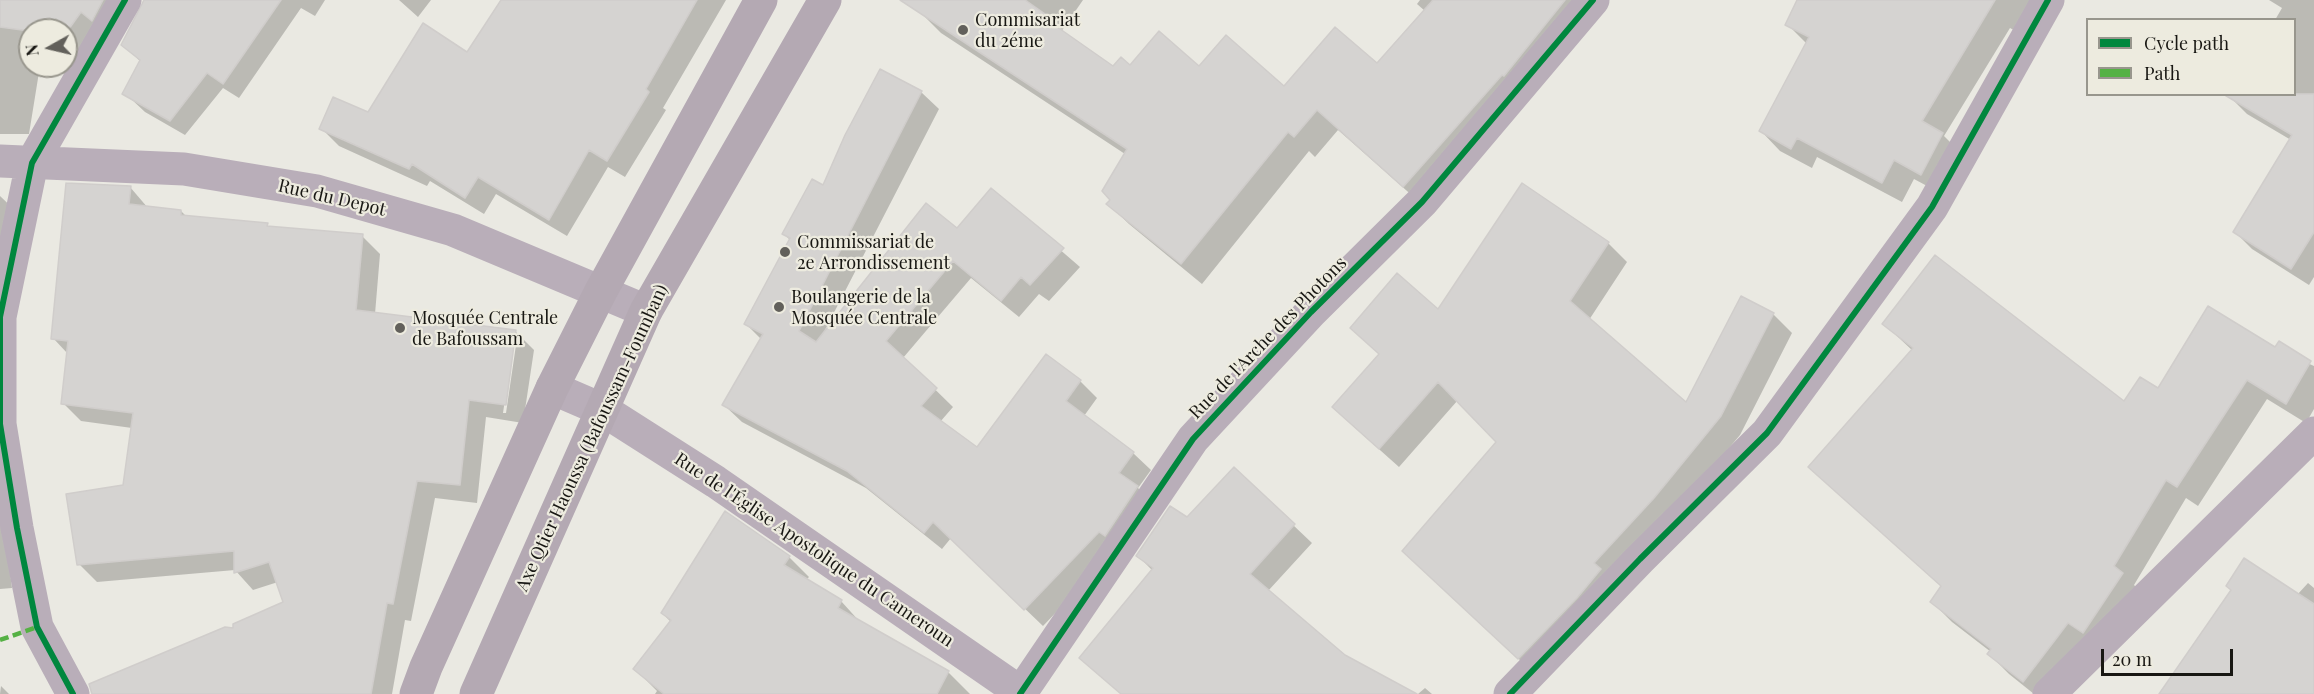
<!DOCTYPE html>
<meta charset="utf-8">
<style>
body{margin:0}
#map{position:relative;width:2314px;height:694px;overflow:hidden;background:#eae9e2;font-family:"Playfair Display",serif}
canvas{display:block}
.legend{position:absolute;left:2086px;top:18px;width:210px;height:78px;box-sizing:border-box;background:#edebdf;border:2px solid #98968d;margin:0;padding:8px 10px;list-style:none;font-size:18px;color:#181713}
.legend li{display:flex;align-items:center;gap:12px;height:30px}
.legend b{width:30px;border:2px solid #98968d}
.north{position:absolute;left:18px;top:18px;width:60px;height:60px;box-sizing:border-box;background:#edebdf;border:2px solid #98968d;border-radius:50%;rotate:262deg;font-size:16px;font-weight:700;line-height:24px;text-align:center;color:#181713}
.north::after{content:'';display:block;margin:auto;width:21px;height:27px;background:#62605b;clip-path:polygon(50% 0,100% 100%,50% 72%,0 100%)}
.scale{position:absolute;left:2101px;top:649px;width:132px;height:27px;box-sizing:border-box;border:3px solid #181713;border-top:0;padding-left:8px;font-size:18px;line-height:21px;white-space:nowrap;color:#181713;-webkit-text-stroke:4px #edebdf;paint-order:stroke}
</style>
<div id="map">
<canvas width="2314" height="694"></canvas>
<ul class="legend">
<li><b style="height:8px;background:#00873e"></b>Cycle path</li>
<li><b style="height:8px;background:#55b144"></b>Path</li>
</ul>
<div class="north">N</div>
<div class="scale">20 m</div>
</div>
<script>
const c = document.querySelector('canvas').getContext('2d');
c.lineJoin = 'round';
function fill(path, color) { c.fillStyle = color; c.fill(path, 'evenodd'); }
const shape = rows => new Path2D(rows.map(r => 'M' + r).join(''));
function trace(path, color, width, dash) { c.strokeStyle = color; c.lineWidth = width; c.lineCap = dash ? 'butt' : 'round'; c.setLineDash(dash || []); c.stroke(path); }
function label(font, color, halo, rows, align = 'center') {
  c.font = font + ' "Playfair Display",serif'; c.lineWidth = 4.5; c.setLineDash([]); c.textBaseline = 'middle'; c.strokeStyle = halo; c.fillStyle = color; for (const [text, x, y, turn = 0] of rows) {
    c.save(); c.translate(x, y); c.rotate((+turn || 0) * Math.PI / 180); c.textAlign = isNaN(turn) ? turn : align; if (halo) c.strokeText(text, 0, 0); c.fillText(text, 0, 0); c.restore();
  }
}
fill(shape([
 [0,0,130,0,80,50,66,48,66,30,30,30,30,66,40,66,29,134,0,134],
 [145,0,325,0,315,16,301,8,239,98,223,88,185,135,145,112,129,97,141,62,123,45],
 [399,0,431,0,418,17],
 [502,0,726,0,663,108,666,110,625,177,608,167,567,236,496,194,484,214,430,181,427,186,339,146,321,128,369,114,468,54],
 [928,0,1083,0,1061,32,1113,68,1199,68,1284,89,1377,65,1425,11,1417,4,1420,0,1597,0,1424,206,1338,130,1315,157,1309,151,1202,284,1129,224,1108,204,1125,154,941,33,920,12],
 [1799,0,2046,0,2026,37,2010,28,1944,136,1962,154,1942,194,1914,179,1902,202,1817,157,1812,168,1780,151,1761,131,1807,44,1787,24],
 [2269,0,2314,0,2314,277,2309,285,2252,249,2235,232,2291,140,2247,114,2230,97,2294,94,2294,20,2275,20,2282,8],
 [921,92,939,109,825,330,958,230,991,190,1080,267,1049,301,1039,294,1019,317,971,278,903,358,953,407,940,422,978,449,1080,381,1097,398,1084,416,1133,453,1151,470,1138,488,1155,505,1118,548,1043,626,951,538,942,549,866,488,742,422,724,405,761,339,746,324,790,240,784,234,824,187],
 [130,187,148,208,181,211,187,217,267,225,271,228,362,236,380,254,375,314,516,332,534,350,523,423,486,417,477,503,435,498,411,621,405,620,392,694,100,694,285,603,278,582,253,590,235,570,97,582,79,564,124,486,132,428,81,421,63,403,68,354,53,338],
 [513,345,516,345,506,413,503,413],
 [0,196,19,214,0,284],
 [1608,243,1627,262,1589,320,1686,404,1773,314,1792,333,1740,435,1538,677,1423,569,1498,442,1458,400,1399,467,1353,426,1380,355,1352,328,1438,312],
 [1884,324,2124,403,2276,349,2314,366,2314,409,2306,423,2267,399,2198,506,2186,498,2134,585,2142,593,2034,694,2009,674,1989,654,1991,652,1952,622,1932,602,1942,587,1830,486,1913,351],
 [1234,469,1312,543,1268,591,1344,657,1414,694,1121,694,1081,657,1153,571,1138,556,1187,519],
 [0,490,12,588,0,589],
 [789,557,809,577,806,580,841,601,860,622,948,672,970,694,655,694,657,691,635,669,671,622,662,613],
 [2308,583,2314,588,2314,694,2161,694,2232,590,2297,595],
 [1,686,9,694,0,694],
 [1425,688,1432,694,1418,694]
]), '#0003');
const building = shape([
 [0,0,103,0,92,21,81,12,66,33,66,30,30,31,0,27,0,0],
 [144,0,281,0,223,84,207,73,170,121,122,94,140,60,121,45,144,0],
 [501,0,697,0,646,89,649,92,607,161,589,150,549,220,478,177,465,198,412,164,409,169,319,129,333,97,368,112,423,23,467,52,501,0],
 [900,0,1025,0,1045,14,1043,17,1113,66,1121,57,1130,65,1159,31,1199,66,1226,35,1284,86,1335,27,1377,63,1433,0,1565,0,1504,76,1502,75,1403,187,1317,110,1294,137,1288,132,1181,264,1106,204,1110,200,1102,191,1127,149,900,0],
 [1797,0,1995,0,1922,121,1943,133,1921,175,1894,160,1882,183,1797,138,1791,149,1759,131,1809,37,1785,25,1797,0],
 [880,69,922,91,799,331,816,342,926,203,957,228,991,188,1064,248,1030,285,1021,277,1001,301,953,261,886,341,937,388,921,406,977,447,1046,354,1081,380,1066,401,1134,452,1119,473,1138,486,1105,536,1099,532,1024,610,933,522,924,533,847,471,722,405,763,334,744,324,790,238,782,234,812,179,823,185,845,135,880,69],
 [2223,94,2314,94,2314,232,2291,269,2233,232,2292,135,2223,94],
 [66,183,131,186,129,204,181,210,181,215,268,223,267,226,363,234,356,310,516,330,506,405,469,400,460,485,417,481,393,604,387,603,371,694,92,694,89,684,225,627,233,628,233,624,283,602,269,562,234,573,234,551,77,565,66,494,123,485,133,413,61,404,68,341,51,339,66,183],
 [1522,183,1609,242,1570,301,1686,402,1741,296,1774,313,1721,416,1654,498,1594,563,1601,569,1577,598,1518,659,1402,551,1496,442,1438,382,1379,449,1332,407,1379,354,1350,328,1397,273,1438,309,1522,183],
 [1935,255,2124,401,2140,377,2158,388,2208,306,2275,347,2279,341,2311,361,2286,404,2247,380,2177,487,2166,480,2114,566,2123,573,2083,633,2068,623,2023,682,1987,654,1991,649,1930,602,1941,586,1808,467,1913,348,1882,324,1935,255],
 [1234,467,1295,524,1250,574,1345,655,1417,694,1121,694,1079,658,1153,568,1136,556,1170,506,1187,517,1234,467],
 [725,511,790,556,784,565,842,600,838,608,949,671,937,694,664,694,633,669,671,620,661,613,725,511],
 [2244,558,2314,604,2314,694,2159,694,2231,590,2226,586,2244,558]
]);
fill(building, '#d5d3d1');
trace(building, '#d0cdcb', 1.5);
trace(shape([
 [0,161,184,169,317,191,453,230,646,311],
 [552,388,603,410,716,482,1023,694],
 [73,694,37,627,17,528,0,424,0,317,32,163,125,0],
 [1020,694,1193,439,1311,312,1422,202,1593,0],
 [1510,694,1640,559,1767,433,1932,207,2048,0],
 [2049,694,2314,433]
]), '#b9aeb9', 33);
trace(shape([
 [416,694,426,667,552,388,601,291,761,0],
 [476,694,646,311,825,0]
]), '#b4a9b3', 33);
trace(shape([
 [0,640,37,627]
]), '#55b144', 4.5, [9, 4.5]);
trace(shape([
 [73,694,37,627,17,528,0,424,0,317,32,163,125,0],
 [1020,694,1193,439,1311,312,1422,202,1593,0],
 [1510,694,1640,559,1767,433,1932,207,2048,0]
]), '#00873e', 6);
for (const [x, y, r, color] of [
 [963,30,6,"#62605b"],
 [785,252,6,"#62605b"],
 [779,307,6,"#62605b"],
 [400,328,6,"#62605b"]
]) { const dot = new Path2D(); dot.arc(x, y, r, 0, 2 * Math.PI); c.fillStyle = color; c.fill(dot); trace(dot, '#edebdf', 2); }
label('18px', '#181713', '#edebdf', [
 ["Commisariat",975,20],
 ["du 2éme",975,41],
 ["Commissariat de",797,242],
 ["2e Arrondissement",797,263],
 ["Boulangerie de la",791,297],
 ["Mosquée Centrale",791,318],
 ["Mosquée Centrale",412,318],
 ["de Bafoussam",412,339]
], 'left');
label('18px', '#181713', '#edebdf', [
 ["Rue du Depot",332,198,13],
 ["Rue de l'Arche des Photons",1268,338,-46],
 ["Axe Qtier Haoussa (Bafoussam-Foumban)",592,438,-65],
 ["Rue de l'Église Apostolique du Cameroun",814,550,34]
]);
</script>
